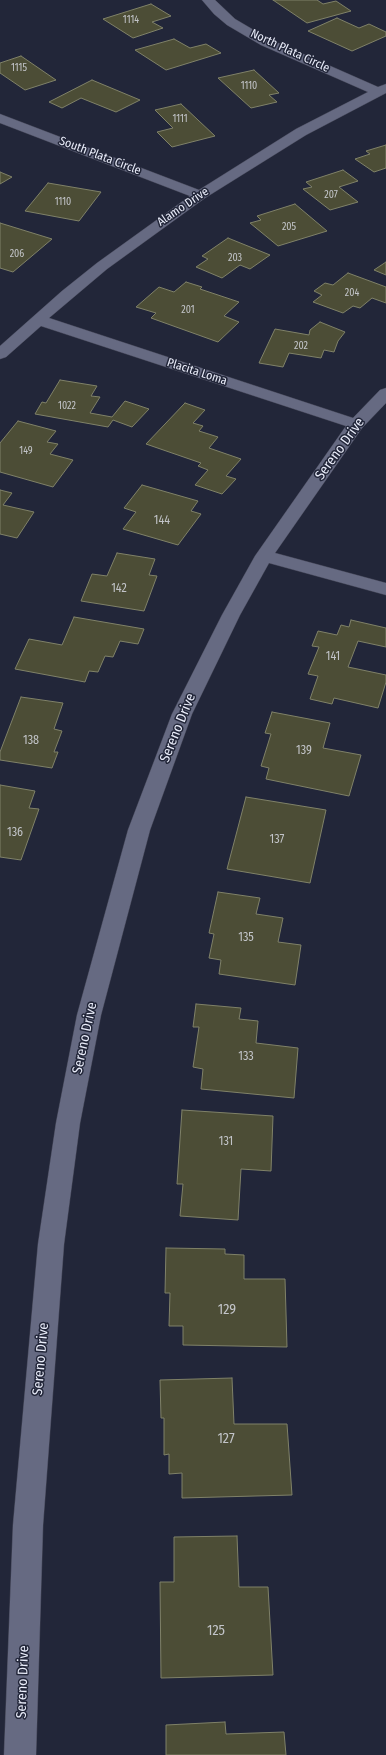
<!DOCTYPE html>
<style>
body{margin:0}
canvas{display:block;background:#222639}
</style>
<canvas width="386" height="1755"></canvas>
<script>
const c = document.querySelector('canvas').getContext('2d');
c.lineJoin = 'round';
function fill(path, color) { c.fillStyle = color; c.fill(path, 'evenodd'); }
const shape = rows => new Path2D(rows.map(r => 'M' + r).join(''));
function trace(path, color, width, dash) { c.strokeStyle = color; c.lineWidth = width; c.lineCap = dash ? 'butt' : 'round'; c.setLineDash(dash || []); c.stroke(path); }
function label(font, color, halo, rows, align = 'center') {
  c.font = font + ' "Fira Sans Condensed",sans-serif'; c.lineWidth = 3; c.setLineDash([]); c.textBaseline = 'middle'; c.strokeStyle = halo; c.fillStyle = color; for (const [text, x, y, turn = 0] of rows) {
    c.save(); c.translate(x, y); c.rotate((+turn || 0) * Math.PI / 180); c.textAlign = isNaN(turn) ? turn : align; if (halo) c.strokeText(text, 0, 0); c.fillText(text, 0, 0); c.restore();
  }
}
const building = shape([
 [273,0,317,0,323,4,336,1,351,11,307,23,273,0],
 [151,4,171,16,152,22,163,28,133,38,103,19,151,4],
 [337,18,359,28,369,24,386,32,386,36,352,51,308,31,337,18],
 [174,39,190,48,206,44,221,53,166,70,135,50,174,39],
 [21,56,56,80,25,90,0,73,0,63,21,56],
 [254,70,279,93,269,95,277,102,251,108,218,78,254,70],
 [92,80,140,100,116,112,81,98,62,108,49,102,92,80],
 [181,104,215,136,172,147,157,132,173,128,155,110,181,104],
 [386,145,386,168,374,172,355,159,370,154,366,151,386,145],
 [343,170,358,181,339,187,358,202,330,210,303,189,312,187,306,182,343,170],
 [0,172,12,177,0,184,0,172],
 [48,183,101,192,79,221,25,211,48,183],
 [295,204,327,231,278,246,250,223,261,220,257,216,295,204],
 [0,223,52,239,13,272,0,268,0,223],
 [228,238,270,255,250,269,240,265,222,278,196,267,208,259,202,256,228,238],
 [386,262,386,275,374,270,386,262],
 [348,273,386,287,386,303,372,298,360,308,353,306,343,313,313,302,322,295,314,291,325,283,333,285,348,273],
 [186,282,202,287,200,289,239,302,224,316,239,322,218,342,151,318,156,313,136,307,159,287,174,292,186,282],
 [320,322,345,332,338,341,334,352,324,350,321,358,289,353,283,367,259,363,275,329,309,335,310,330,320,322],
 [60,380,97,386,91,396,100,397,90,413,112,417,125,401,149,409,132,427,113,420,108,427,35,414,42,402,46,403,60,380],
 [185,403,205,410,193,423,203,426,199,431,218,437,209,448,241,459,226,476,236,479,222,494,195,485,208,470,198,466,201,463,146,444,185,403],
 [18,421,56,431,47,442,58,444,50,454,73,460,53,487,0,472,0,443,18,421],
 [142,485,198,501,191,511,201,514,178,545,123,529,136,512,124,508,142,485],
 [0,490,12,493,3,505,34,512,17,538,0,534,0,490],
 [117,553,155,559,149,575,157,576,144,611,81,601,92,574,107,576,117,553],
 [74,617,144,629,138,644,120,641,113,657,105,656,98,672,89,671,85,682,15,669,29,639,62,645,74,617],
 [351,620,386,628,386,647,358,641,348,667,386,675,386,682,378,708,334,698,332,704,310,699,318,676,308,674,319,647,312,646,318,631,337,635,341,625,349,627,351,620],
 [21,697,63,703,54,729,62,731,54,752,58,752,52,768,0,760,0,752,21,697],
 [272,712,330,723,323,748,361,755,349,796,266,779,269,768,261,766,271,734,265,733,272,712],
 [0,785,35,791,29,808,39,809,21,860,0,857,0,785],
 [246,797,326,810,310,883,227,869,246,797],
 [218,892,260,898,256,914,283,918,278,942,301,945,295,985,219,974,221,960,209,958,214,934,209,933,218,892],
 [196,1004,241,1008,239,1019,258,1021,256,1043,298,1048,294,1098,201,1089,203,1069,193,1067,199,1027,193,1027,196,1004],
 [182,1110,273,1116,271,1171,241,1169,238,1220,180,1216,183,1184,177,1184,182,1110],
 [166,1248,225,1249,225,1254,244,1255,244,1279,285,1279,287,1347,183,1345,183,1326,169,1326,170,1293,165,1293,166,1248],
 [232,1378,234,1424,287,1424,292,1495,182,1498,182,1473,169,1474,169,1454,164,1455,164,1418,161,1418,160,1380,232,1378],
 [237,1536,239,1587,268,1587,273,1675,161,1678,160,1582,174,1582,174,1537,237,1536],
 [225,1722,226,1734,284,1732,286,1755,166,1755,166,1725,225,1722]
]);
fill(building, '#4c4d36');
trace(building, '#7f8168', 1);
const minor = shape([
 [202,0,215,0,235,19,269,39,378,87,386,84,386,93,306,135,205,198,107,269,49,318,353,418,380,390,386,388,386,403,362,428,275,553,386,583,386,595,269,563,240,615,192,714,150,830,101,1015,80,1123,64,1244,43,1525,36,1755,4,1755,13,1525,38,1244,56,1123,77,1015,128,830,172,714,222,615,255,556,346,426,41,326,6,357,0,359,0,346,62,291,97,263,190,196,0,123,0,114,199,190,296,129,368,92,261,45,227,25,214,14,202,0]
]);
trace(minor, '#414354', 1);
fill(minor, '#666a82');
label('10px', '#c2c4c8', null, [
 ["1114",131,20],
 ["1115",19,68],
 ["1110",249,86],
 ["1111",180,119],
 ["207",331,195],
 ["1110",63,202],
 ["205",289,227],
 ["206",17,254],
 ["203",235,258],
 ["204",352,293],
 ["201",188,310],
 ["202",301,346],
 ["1022",67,406],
 ["149",26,451]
]);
label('12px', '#e9ecf9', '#222639', [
 ["North Plata Circle",290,51,25],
 ["South Plata Circle",100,156,21],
 ["Alamo Drive",183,207,-34],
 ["Placita Loma",197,372,18]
]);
label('12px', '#c2c4c8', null, [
 ["144",162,521],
 ["142",119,589],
 ["141",333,657],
 ["138",31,741],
 ["139",304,751],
 ["136",15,833],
 ["137",277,840],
 ["135",246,938],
 ["133",246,1057],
 ["131",226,1142]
]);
label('14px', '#e9ecf9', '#222639', [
 ["Sereno Drive",340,449,-54],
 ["Sereno Drive",178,728,-68],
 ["Sereno Drive",85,1038,-78],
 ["Sereno Drive",41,1359,-85],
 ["Sereno Drive",23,1682,-88]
]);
label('14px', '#c2c4c8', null, [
 ["129",227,1310],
 ["127",226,1439],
 ["125",216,1631]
]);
</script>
